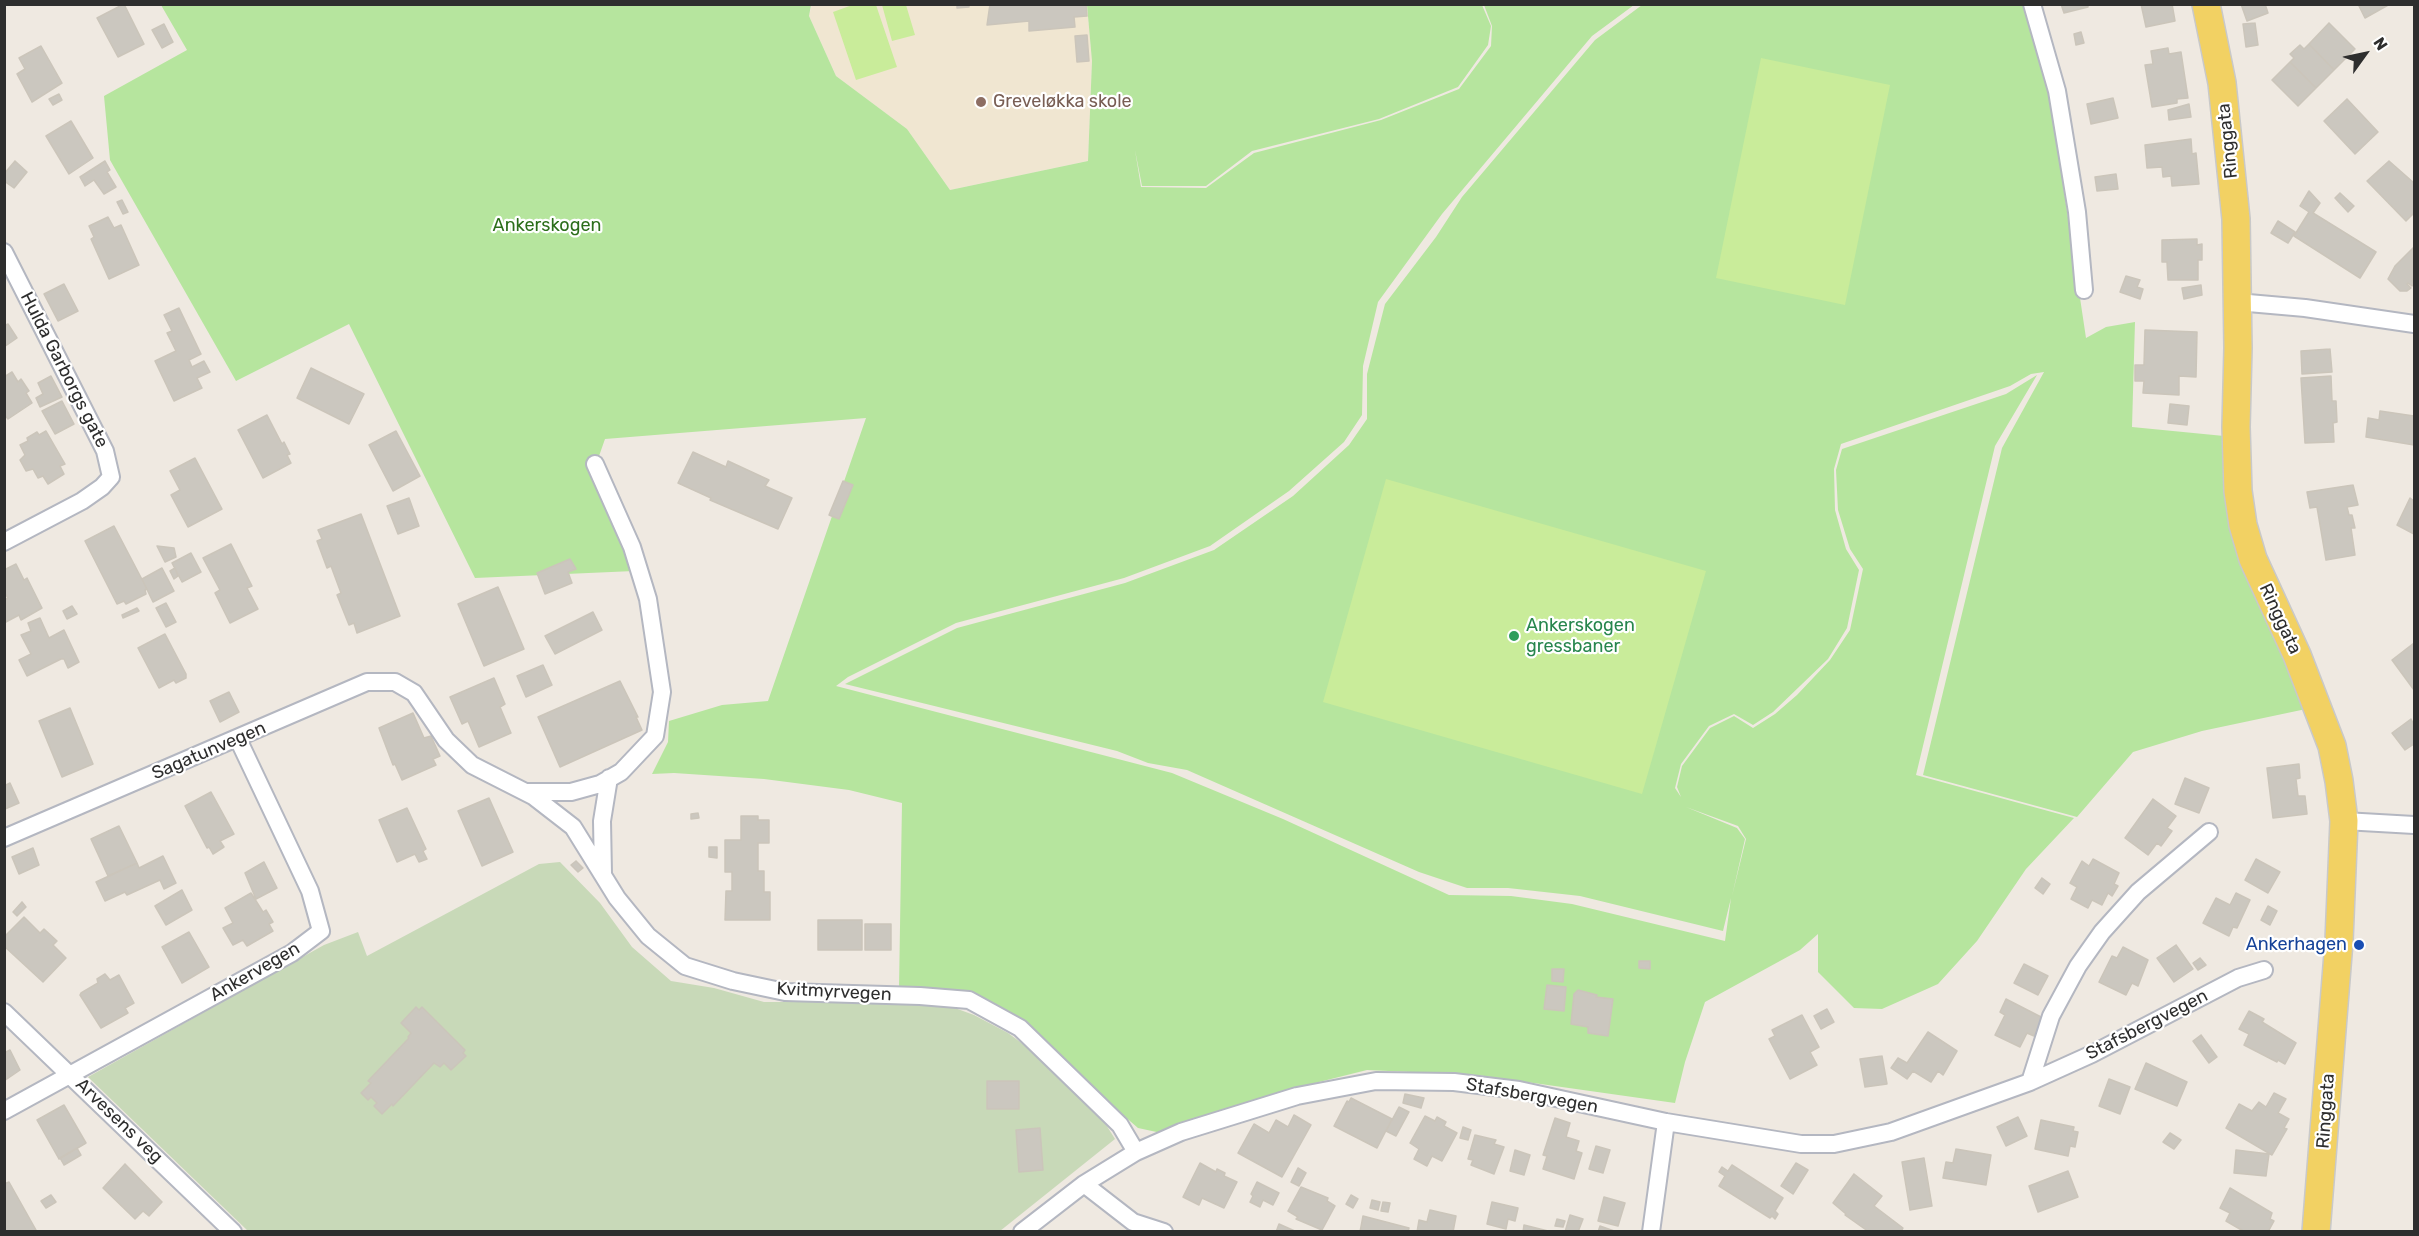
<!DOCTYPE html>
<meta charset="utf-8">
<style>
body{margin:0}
#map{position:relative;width:2419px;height:1236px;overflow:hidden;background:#efe9e1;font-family:Rubik,sans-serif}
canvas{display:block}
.frame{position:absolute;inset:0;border:6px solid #2e2e2e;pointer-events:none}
.north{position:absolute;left:2335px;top:24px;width:60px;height:60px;-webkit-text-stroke:4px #fff;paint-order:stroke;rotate:57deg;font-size:16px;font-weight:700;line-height:24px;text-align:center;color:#2e2e2e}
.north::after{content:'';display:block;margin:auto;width:21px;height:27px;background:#2e2e2e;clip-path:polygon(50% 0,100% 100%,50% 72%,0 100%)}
</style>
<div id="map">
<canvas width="2419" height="1236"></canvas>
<div class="frame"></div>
<div class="north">N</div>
</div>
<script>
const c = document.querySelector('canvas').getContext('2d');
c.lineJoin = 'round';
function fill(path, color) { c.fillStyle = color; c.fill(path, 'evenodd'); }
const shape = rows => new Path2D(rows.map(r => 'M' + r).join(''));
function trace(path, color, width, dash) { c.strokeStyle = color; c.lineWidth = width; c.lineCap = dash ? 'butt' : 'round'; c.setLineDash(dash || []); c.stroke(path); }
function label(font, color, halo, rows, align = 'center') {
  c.font = font + ' Rubik,sans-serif'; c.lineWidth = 4.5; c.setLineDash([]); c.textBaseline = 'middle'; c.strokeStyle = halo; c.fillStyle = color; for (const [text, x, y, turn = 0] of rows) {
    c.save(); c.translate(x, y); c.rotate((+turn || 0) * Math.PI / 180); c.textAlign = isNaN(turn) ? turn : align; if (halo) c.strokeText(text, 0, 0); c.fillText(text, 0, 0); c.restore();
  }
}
fill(shape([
 [812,4,1087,5,1092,61,1088,161,950,190,907,129,836,76,809,16]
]), '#f0e6d1');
fill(shape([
 [161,5,811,5,809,16,836,76,907,129,950,190,1088,161,1092,61,1087,5,1482,5,1491,26,1488,45,1458,87,1379,119,1252,151,1206,186,1142,186,1135,150,1141,187,1206,188,1254,153,1381,120,1459,89,1491,46,1492,26,1484,5,1634,5,1592,36,1442,214,1378,302,1363,366,1362,415,1344,442,1289,491,1210,546,1124,578,956,623,848,677,836,686,1172,773,1283,819,1449,895,1511,896,1572,904,1725,941,1731,898,1723,931,1580,896,1508,888,1467,888,1419,872,1187,770,1148,763,1117,751,845,684,957,628,1125,583,1214,550,1293,496,1349,445,1367,419,1367,374,1385,304,1436,237,1462,197,1595,40,1642,5,2024,5,2048,84,2086,338,2106,327,2135,322,2132,427,2224,436,2306,709,2202,731,2133,752,2077,817,1923,775,2002,448,2044,372,2031,374,2010,386,1841,444,1834,469,1835,510,1846,549,1859,570,1847,628,1828,659,1773,712,1753,725,1734,714,1709,726,1681,764,1675,788,1681,797,1677,787,1682,766,1710,728,1734,716,1753,728,1775,714,1797,695,1830,660,1850,630,1863,569,1850,549,1838,510,1836,470,1842,449,2006,394,2037,375,1995,446,1916,775,2074,818,2026,869,1977,941,1938,984,1882,1009,1854,1008,1818,972,1818,934,1800,950,1705,1002,1685,1062,1675,1103,1477,1075,1367,1070,1295,1088,1166,1134,1138,1128,1007,1014,899,989,902,803,849,790,764,779,674,773,652,774,668,742,669,721,722,705,768,701,866,418,605,439,592,476,634,571,475,578,349,324,236,381,110,160,104,96,187,50],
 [1686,807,1738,826,1746,839,1732,896,1745,839,1737,828]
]), '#b6e59e');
fill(shape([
 [560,862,600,903,632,947,671,981,714,988,764,1002,877,1002,952,1007,974,1015,1008,1033,1035,1053,1098,1112,1115,1139,1000,1231,248,1231,88,1077,324,945,358,932,367,956,539,864]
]), '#c8d9b8');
fill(shape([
 [855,4,876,5,897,67,856,80,833,12],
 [882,5,906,5,915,35,892,41],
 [1761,58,1890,85,1845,305,1716,278],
 [1386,479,1706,571,1642,794,1323,702]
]), '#c9ec9a');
const building = shape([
 [124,4,144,44,118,57,97,18,124,4],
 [957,4,969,4,969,7,957,8,957,4],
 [990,4,1086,4,1087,16,1074,17,1075,27,1029,31,1029,21,987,25,990,4],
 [2061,4,2088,4,2088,7,2064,13,2061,4],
 [2141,4,2172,4,2175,21,2146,27,2141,4],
 [2241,4,2265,4,2268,13,2247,21,2241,4],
 [2358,4,2390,4,2365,18,2358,4],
 [2255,23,2258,45,2246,47,2243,24,2255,23],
 [2329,23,2355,49,2334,70,2309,44,2329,23],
 [164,24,173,42,162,48,152,30,164,24],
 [2081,32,2084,43,2076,45,2074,34,2081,32],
 [1087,35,1089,61,1077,62,1075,36,1087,35],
 [2309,44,2334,70,2316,88,2290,62,2294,58,2290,54,2300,45,2304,49,2309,44],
 [41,46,62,83,32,102,17,74,25,69,19,58,41,46],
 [2168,48,2169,54,2181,52,2188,98,2177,99,2177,103,2152,107,2145,65,2153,64,2151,51,2168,48],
 [2290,62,2316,88,2298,106,2272,80,2290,62],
 [59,94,62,100,53,105,49,99,59,94],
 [2113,98,2118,118,2091,124,2087,104,2113,98],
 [2347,99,2378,132,2355,154,2324,121,2347,99],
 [2189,104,2191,117,2169,120,2168,110,2189,104],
 [71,121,93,158,69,174,46,136,71,121],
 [2191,139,2192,154,2196,153,2199,184,2172,186,2171,176,2163,177,2162,167,2147,168,2145,145,2191,139],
 [15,161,27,172,14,188,4,181,4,174,15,161],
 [105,161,110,170,107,172,116,187,104,194,94,180,85,186,80,177,105,161],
 [2389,161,2414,183,2414,213,2406,221,2367,181,2389,161],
 [2116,174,2118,189,2097,191,2095,177,2116,174],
 [2309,191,2320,203,2313,213,2376,252,2360,278,2294,236,2309,212,2300,206,2309,191],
 [2340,193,2354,206,2348,212,2335,198,2340,193],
 [122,200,128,212,123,214,117,202,122,200],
 [108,217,114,228,121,225,139,265,109,279,91,239,94,237,89,226,108,217],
 [2278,221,2295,232,2288,243,2271,233,2278,221],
 [2197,239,2197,245,2202,244,2202,260,2198,260,2198,280,2168,280,2167,262,2162,262,2162,240,2197,239],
 [2414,247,2414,278,2412,281,2414,284,2412,286,2408,283,2407,284,2411,288,2407,291,2400,291,2388,279,2395,266,2414,247],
 [2126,276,2140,280,2137,287,2143,289,2140,299,2120,292,2126,276],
 [64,284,78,311,58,321,44,294,64,284],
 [2201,285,2202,295,2184,299,2182,288,2201,285],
 [179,308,201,354,189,360,192,367,204,361,210,372,197,378,202,388,174,401,155,361,176,351,167,333,172,331,164,315,179,308],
 [8,324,17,338,4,347,4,326,8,324],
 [2145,330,2197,332,2196,377,2179,376,2179,395,2143,393,2144,381,2135,381,2135,365,2144,365,2145,330],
 [2330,349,2332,372,2302,374,2301,351,2330,349],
 [311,368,364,394,349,424,297,398,311,368],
 [12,372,18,382,21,379,29,391,26,393,32,403,8,419,4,414,4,377,12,372],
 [51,376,62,397,40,407,36,398,43,394,38,383,51,376],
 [2331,376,2332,401,2336,401,2337,422,2333,423,2334,442,2305,443,2301,378,2331,376],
 [62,401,74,424,55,434,42,411,62,401],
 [2170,404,2189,406,2187,425,2168,423,2170,404],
 [2380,411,2414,416,2414,445,2366,437,2368,418,2379,420,2380,411],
 [267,415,282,444,284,442,290,454,287,455,291,463,263,478,238,430,267,415],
 [46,431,65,464,60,466,64,474,48,484,43,476,38,478,33,469,26,471,20,460,25,455,20,445,28,441,27,438,37,432,39,435,46,431],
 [396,431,420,476,393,491,369,445,396,431],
 [693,452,726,467,728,461,769,480,765,486,792,498,778,529,710,500,711,498,678,483,693,452],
 [195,458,222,509,188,527,171,495,180,490,170,471,195,458],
 [843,481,853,485,839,519,829,515,843,481],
 [2353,485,2358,505,2347,507,2349,515,2352,515,2355,528,2351,528,2355,555,2326,560,2317,507,2310,508,2307,492,2353,485],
 [409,498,419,526,398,534,387,506,409,498],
 [2410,498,2414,501,2414,534,2397,525,2410,498],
 [361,514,400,616,357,633,354,623,349,625,337,595,341,593,331,566,327,568,317,541,322,539,318,530,361,514],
 [114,526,147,589,145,590,146,594,126,604,124,601,117,604,85,541,114,526],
 [231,544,252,586,247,588,258,609,230,623,215,593,220,590,203,558,231,544],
 [157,546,174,548,176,557,165,562,157,546],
 [191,553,201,572,182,582,172,563,191,553],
 [570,559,576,569,568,572,572,583,545,594,537,573,570,559],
 [16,564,24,580,27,578,42,608,21,620,19,615,4,623,4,600,8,598,4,592,4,570,16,564],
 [162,568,174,591,153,602,142,579,162,568],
 [175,568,178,576,174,579,170,571,175,568],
 [498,587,524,649,484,666,458,604,498,587],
 [166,603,176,622,166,627,156,608,166,603],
 [72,606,77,614,67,619,63,611,72,606],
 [137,608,139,611,123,618,122,615,137,608],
 [593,612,602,630,555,654,545,636,593,612],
 [40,618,49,638,64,630,79,662,68,668,64,659,61,659,27,676,19,660,31,654,21,635,31,631,28,623,40,618],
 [165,634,186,674,186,678,176,683,174,680,159,688,138,648,165,634],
 [2414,643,2414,690,2392,660,2414,643],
 [543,665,552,685,526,697,517,676,543,665],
 [494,678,505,704,500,707,511,733,479,747,468,721,462,724,450,697,494,678],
 [620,681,638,717,636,717,642,730,560,767,538,717,620,681],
 [229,692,239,712,220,722,210,701,229,692],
 [70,708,93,764,62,777,39,721,70,708],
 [413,713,424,738,431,736,440,756,433,759,436,765,402,780,395,764,393,765,379,728,413,713],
 [2411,719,2414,725,2414,744,2405,750,2392,733,2411,719],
 [2299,764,2300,778,2296,779,2298,796,2305,796,2307,814,2273,818,2267,768,2299,764],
 [2185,778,2209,788,2199,813,2175,804,2185,778],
 [10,783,19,803,5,809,4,786,10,783],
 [211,792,234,834,220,841,224,847,213,854,209,847,207,848,185,806,211,792],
 [489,798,513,852,482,866,458,811,489,798],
 [2153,799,2176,816,2167,828,2172,831,2161,846,2157,843,2148,855,2125,838,2153,799],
 [407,808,426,849,423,851,427,859,419,862,415,854,397,862,379,820,407,808],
 [698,813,699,818,691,819,691,814,698,813],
 [741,816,758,816,758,820,769,820,769,843,758,843,758,871,764,871,764,892,770,892,770,920,725,920,726,891,732,891,732,872,725,872,725,840,741,840,741,816],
 [119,826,137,863,108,876,91,839,119,826],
 [709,847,717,847,717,858,709,857,709,847],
 [33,848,39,865,19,874,12,857,33,848],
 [163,856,176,883,164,889,160,880,127,895,125,892,105,901,96,882,137,863,139,868,163,856],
 [2093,859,2119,873,2114,884,2118,886,2112,896,2108,893,2102,905,2092,900,2088,908,2071,899,2077,887,2070,883,2082,861,2089,866,2093,859],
 [2256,859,2280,872,2268,893,2245,880,2256,859],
 [576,861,583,868,578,872,571,865,576,861],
 [264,862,277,888,256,899,245,873,264,862],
 [2042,878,2050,884,2043,894,2035,888,2042,878],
 [182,890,192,910,166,925,155,906,182,890],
 [251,893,263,912,266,910,273,922,269,924,273,931,247,946,243,940,233,945,223,928,233,923,225,908,251,893],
 [2236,893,2250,900,2237,928,2233,927,2229,936,2203,923,2216,898,2230,905,2236,893],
 [22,902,26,907,17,916,13,912,22,902],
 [2268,906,2277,911,2270,925,2261,920,2268,906],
 [24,917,40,933,44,929,57,941,53,945,66,958,43,982,4,946,4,937,24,917],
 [818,920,862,920,862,950,818,950,818,920],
 [865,924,891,924,891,950,865,950,865,924],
 [189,932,209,967,182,983,162,947,189,932],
 [2176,945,2193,969,2174,982,2157,958,2176,945],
 [2123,947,2148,960,2138,986,2132,983,2126,995,2099,982,2112,956,2117,958,2123,947],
 [2200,958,2206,965,2198,970,2193,963,2200,958],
 [1639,961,1650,961,1650,969,1639,968,1639,961],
 [2024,964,2048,976,2038,995,2014,983,2024,964],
 [1552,969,1564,969,1563,982,1552,981,1552,969],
 [105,974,110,980,119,975,134,1003,125,1008,128,1013,101,1028,80,995,81,993,98,983,97,979,105,974],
 [1547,985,1566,987,1564,1011,1544,1009,1547,985],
 [1578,990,1597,995,1596,997,1613,999,1608,1036,1588,1033,1588,1027,1571,1024,1574,994,1578,990],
 [2006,999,2043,1018,2034,1036,2027,1033,2020,1047,1995,1035,2005,1015,2000,1012,2006,999],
 [416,1007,419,1010,422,1007,465,1050,463,1053,466,1056,451,1070,444,1063,440,1067,434,1063,393,1106,392,1104,382,1114,374,1106,377,1103,371,1097,368,1100,361,1093,371,1083,368,1081,409,1038,408,1037,411,1033,401,1023,416,1007],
 [1827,1009,1834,1022,1821,1029,1814,1016,1827,1009],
 [2249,1011,2264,1019,2262,1022,2296,1043,2285,1064,2278,1060,2277,1062,2244,1045,2249,1034,2239,1029,2249,1011],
 [1802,1015,1819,1047,1810,1052,1817,1065,1790,1079,1769,1039,1775,1036,1772,1030,1802,1015],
 [1928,1032,1957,1051,1943,1075,1938,1071,1931,1082,1913,1071,1907,1079,1891,1068,1898,1058,1907,1063,1928,1032],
 [2201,1035,2217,1057,2209,1063,2193,1041,2201,1035],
 [10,1050,20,1070,4,1081,4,1053,10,1050],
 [1882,1056,1887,1084,1865,1087,1860,1059,1882,1056],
 [2146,1063,2187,1082,2177,1106,2135,1089,2146,1063],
 [2109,1079,2130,1087,2120,1114,2099,1106,2109,1079],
 [987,1081,1019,1081,1019,1109,987,1109,987,1081],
 [2274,1093,2286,1099,2278,1113,2289,1119,2284,1128,2287,1129,2272,1155,2226,1128,2239,1104,2252,1111,2259,1102,2266,1107,2274,1093],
 [1405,1094,1424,1098,1421,1108,1403,1103,1405,1094],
 [1351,1098,1392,1119,1377,1148,1334,1126,1347,1101,1349,1102,1351,1098],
 [64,1105,86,1143,59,1159,37,1120,64,1105],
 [1399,1107,1409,1112,1396,1136,1386,1131,1399,1107],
 [1294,1115,1311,1125,1282,1177,1238,1153,1254,1124,1269,1133,1276,1120,1288,1127,1294,1115],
 [1425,1116,1435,1121,1437,1117,1446,1122,1444,1126,1457,1133,1442,1161,1432,1156,1427,1166,1414,1159,1419,1149,1410,1143,1425,1116],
 [2018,1117,2027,1136,2006,1146,1997,1127,2018,1117],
 [1555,1118,1570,1123,1566,1137,1579,1141,1576,1151,1582,1153,1574,1179,1543,1169,1547,1156,1543,1155,1555,1118],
 [2041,1120,2074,1127,2073,1131,2078,1132,2075,1147,2070,1146,2068,1156,2035,1149,2041,1120],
 [1463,1127,1471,1130,1468,1140,1460,1138,1463,1127],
 [1040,1128,1043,1170,1019,1172,1016,1130,1040,1128],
 [2170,1133,2181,1140,2174,1149,2163,1142,2170,1133],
 [1475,1135,1496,1140,1494,1144,1504,1147,1494,1174,1471,1165,1473,1160,1468,1159,1475,1135],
 [1596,1146,1610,1150,1603,1173,1589,1169,1596,1146],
 [77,1148,81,1155,64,1165,60,1158,77,1148],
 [1956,1149,1991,1155,1986,1185,1943,1178,1946,1162,1953,1163,1956,1149],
 [1515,1150,1530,1155,1524,1175,1510,1171,1515,1150],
 [2236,1150,2269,1154,2266,1176,2234,1173,2236,1150],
 [1924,1158,1932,1206,1910,1210,1902,1162,1924,1158],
 [1200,1163,1216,1172,1217,1169,1225,1173,1224,1176,1237,1182,1224,1208,1202,1198,1199,1205,1183,1197,1200,1163],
 [1796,1163,1808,1170,1793,1194,1781,1186,1796,1163],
 [125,1164,162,1202,149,1216,143,1211,135,1219,103,1188,125,1164],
 [1732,1165,1783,1198,1775,1211,1778,1214,1775,1219,1772,1216,1770,1218,1719,1186,1725,1176,1719,1172,1722,1167,1728,1171,1732,1165],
 [1298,1168,1306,1173,1299,1186,1291,1182,1298,1168],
 [2068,1171,2078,1197,2038,1212,2029,1186,2068,1171],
 [1854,1174,1882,1196,1874,1206,1903,1228,1901,1232,1869,1232,1845,1215,1846,1214,1833,1203,1854,1174],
 [9,1182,36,1230,34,1232,4,1232,4,1184,9,1182],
 [1257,1182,1279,1193,1273,1205,1263,1200,1260,1207,1250,1202,1253,1196,1251,1194,1257,1182],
 [1301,1187,1328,1198,1327,1201,1335,1206,1322,1230,1296,1219,1298,1217,1288,1211,1301,1187],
 [2230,1188,2272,1213,2270,1219,2274,1221,2268,1232,2245,1232,2226,1221,2230,1213,2220,1208,2230,1188],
 [51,1195,56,1202,46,1208,41,1201,51,1195],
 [1351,1195,1358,1199,1353,1208,1346,1204,1351,1195],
 [1604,1197,1625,1203,1618,1226,1598,1221,1604,1197],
 [1372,1200,1380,1202,1378,1210,1370,1208,1372,1200],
 [1383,1202,1390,1203,1388,1212,1381,1211,1383,1202],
 [1492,1202,1518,1208,1515,1221,1508,1219,1506,1229,1487,1224,1492,1202],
 [1430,1210,1456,1216,1453,1232,1417,1232,1419,1220,1427,1222,1430,1210],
 [1570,1215,1583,1219,1578,1232,1565,1232,1570,1215],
 [1363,1216,1409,1228,1408,1232,1360,1232,1363,1216],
 [1557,1219,1565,1221,1563,1227,1555,1226,1557,1219],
 [1279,1224,1297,1232,1276,1232,1279,1224],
 [1524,1225,1552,1232,1523,1232,1524,1225],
 [1600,1226,1617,1232,1598,1232,1600,1226]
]);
fill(building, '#cbc7bf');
trace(building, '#cbc5ba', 1.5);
const minor = shape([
 [2032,4,2057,91,2077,212,2084,290],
 [4,252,105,451,111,477,102,487,82,501,4,542],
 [2237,302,2305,308,2414,324],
 [527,792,571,792,600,784,621,772,655,736,662,692,648,599,632,547,595,464],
 [2344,821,2414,825],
 [4,838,367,682,395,682,414,693,446,740,472,765,533,796,573,827,617,898,648,936,685,966,733,981,785,992,920,996,969,1000,1020,1028,1120,1125,1136,1152],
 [603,874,602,821,609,778],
 [4,1012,233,1232],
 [2030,1082,2051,1016,2078,966,2102,932,2138,892,2209,832],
 [4,1111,292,953,321,931,310,891,238,739],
 [1084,1184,1133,1222,1164,1232],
 [1022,1232,1084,1184,1136,1152,1181,1132,1297,1096,1376,1081,1454,1082,1519,1090,1666,1122,1801,1144,1834,1144,1891,1132,2030,1082,2092,1054,2238,978,2264,970],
 [1651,1232,1666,1122]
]);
const primary = shape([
 [2206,4,2222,83,2236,219,2238,348,2236,427,2238,491,2243,525,2253,559,2297,655,2332,746,2339,781,2344,821,2339,941,2316,1232]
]);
trace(minor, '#b4b7c1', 20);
trace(primary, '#c9c9c9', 30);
trace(minor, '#fff', 16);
trace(primary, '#f2d163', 27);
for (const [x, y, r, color] of [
 [981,102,6,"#8d6e63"],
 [1514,636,6,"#2e9e5b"],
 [2359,945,6,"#1a4fb4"]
]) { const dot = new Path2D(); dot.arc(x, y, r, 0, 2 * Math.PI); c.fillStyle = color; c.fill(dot); trace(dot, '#fff', 2); }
label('18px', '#785e54', '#fff', [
 ["Greveløkka skole",993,102]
], 'left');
label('18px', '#2e2e2e', '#fff', [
 ["Ringgata",2228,141,-96],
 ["Hulda Garborgs gate",64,370,63],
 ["Ringgata",2280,619,65],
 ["Sagatunvegen",209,751,-23],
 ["Ankervegen",255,972,-30],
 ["Kvitmyrvegen",834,992,3],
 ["Stafsbergvegen",2147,1025,-27],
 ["Stafsbergvegen",1532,1096,10],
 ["Ringgata",2326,1111,-86],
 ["Arvesens veg",119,1121,44]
]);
label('18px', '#2c6e1b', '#fff', [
 ["Ankerskogen",547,226]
]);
label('18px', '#27864d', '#fff', [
 ["Ankerskogen",1526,626],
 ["gressbaner",1526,647]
], 'left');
label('18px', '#164399', '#fff', [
 ["Ankerhagen",2347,945]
], 'right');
</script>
